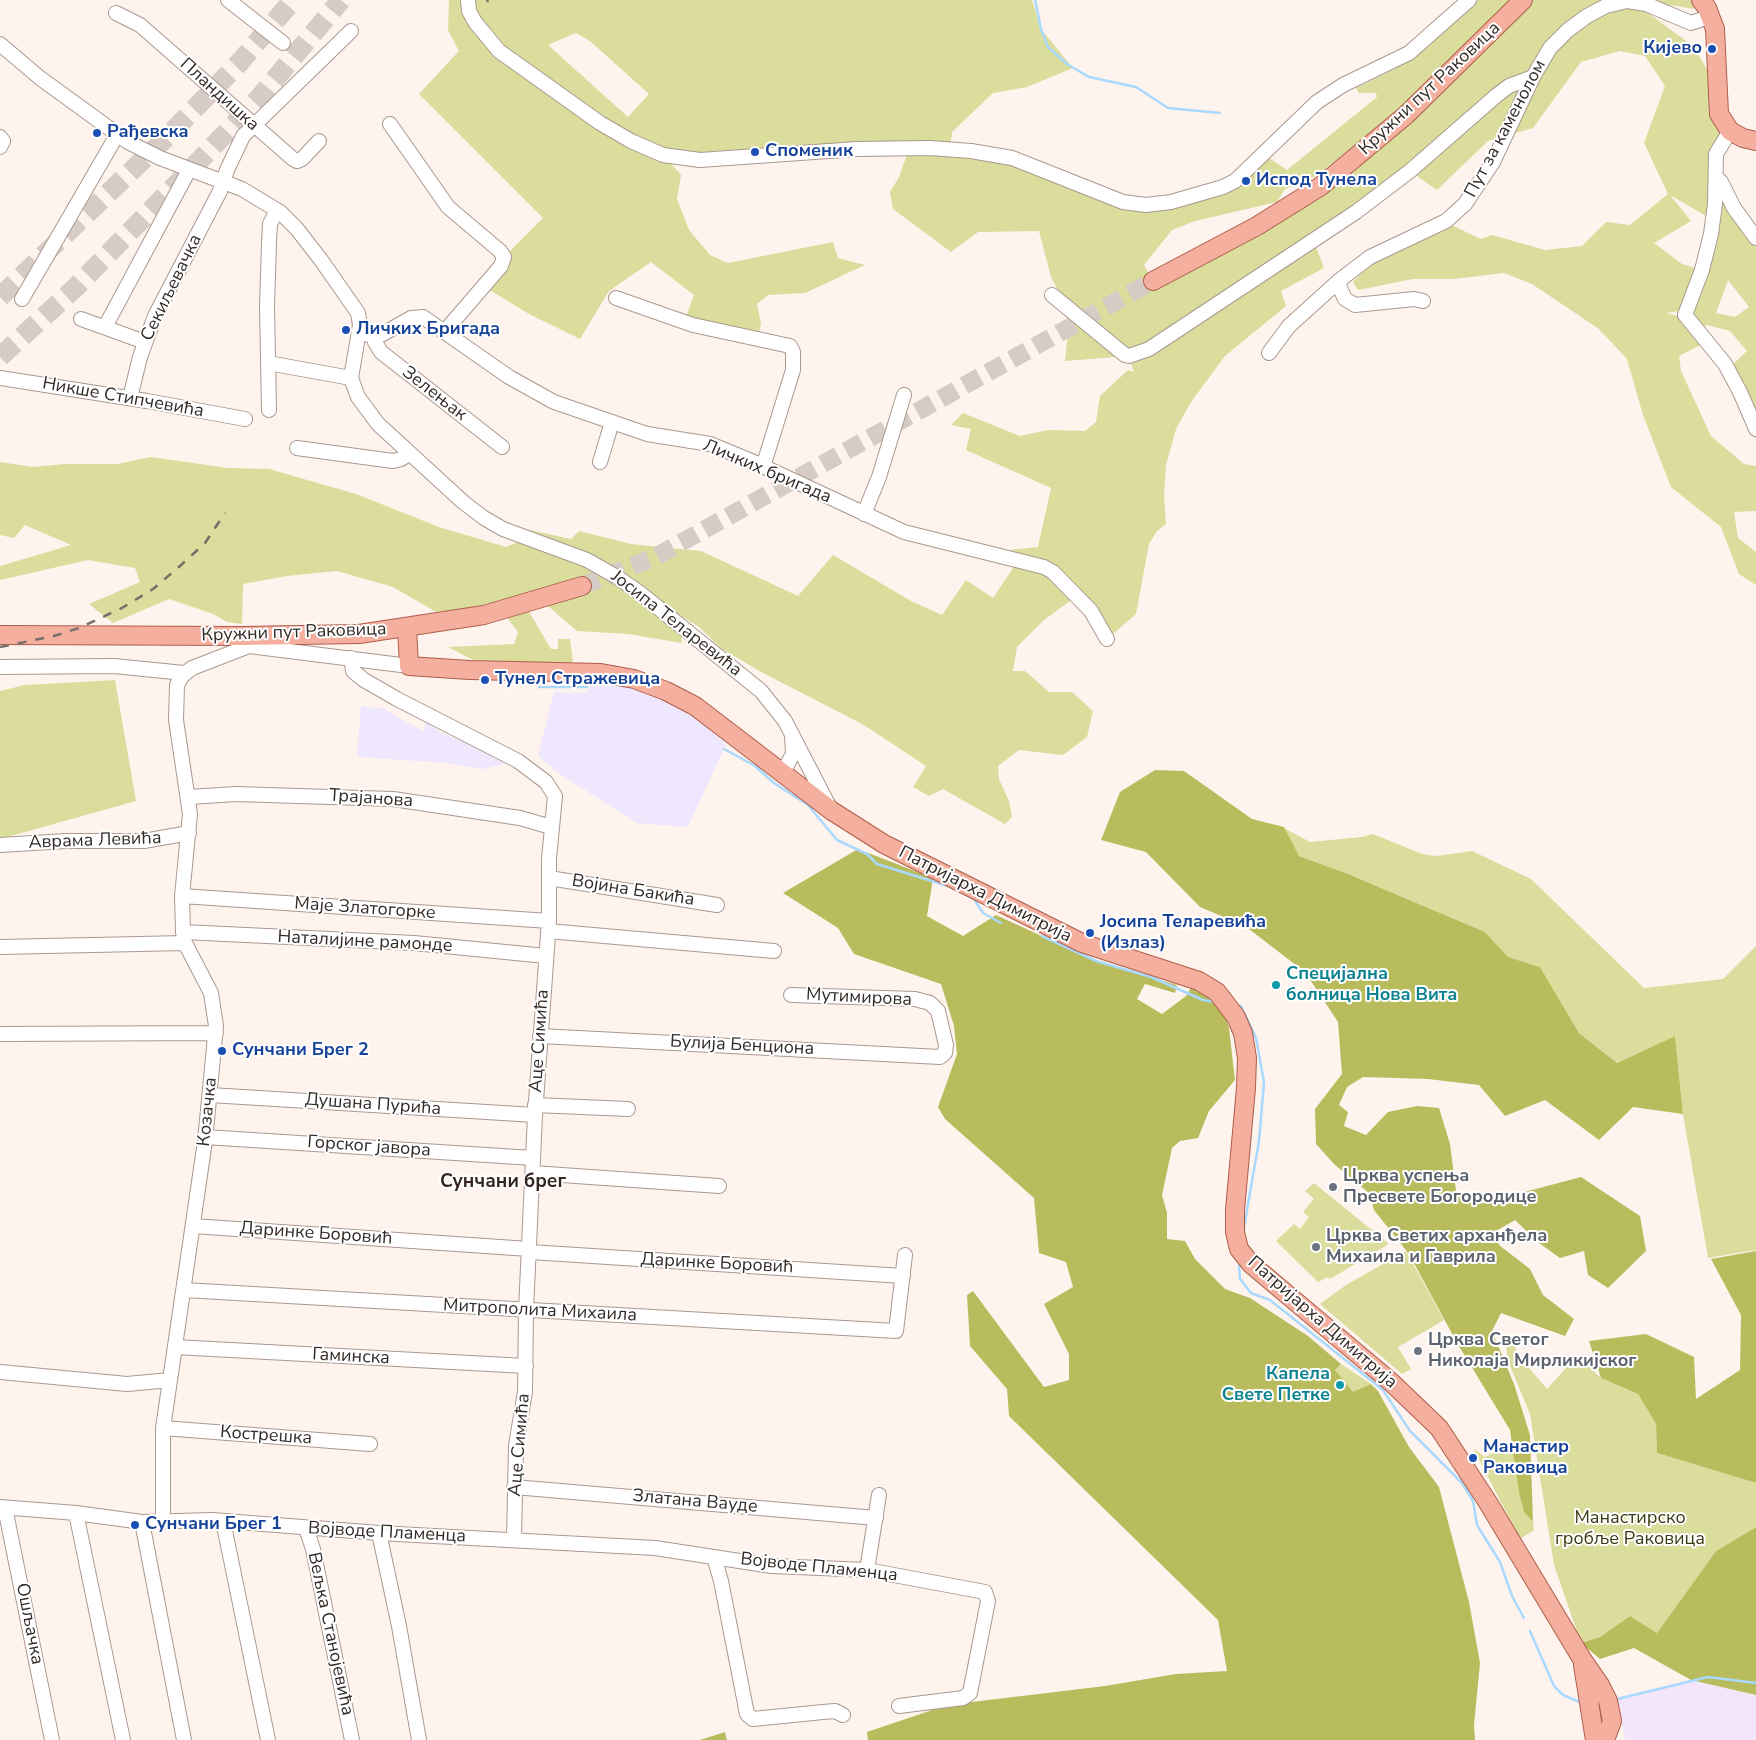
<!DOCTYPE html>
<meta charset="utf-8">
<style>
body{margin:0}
canvas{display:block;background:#fff3ed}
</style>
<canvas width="1756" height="1740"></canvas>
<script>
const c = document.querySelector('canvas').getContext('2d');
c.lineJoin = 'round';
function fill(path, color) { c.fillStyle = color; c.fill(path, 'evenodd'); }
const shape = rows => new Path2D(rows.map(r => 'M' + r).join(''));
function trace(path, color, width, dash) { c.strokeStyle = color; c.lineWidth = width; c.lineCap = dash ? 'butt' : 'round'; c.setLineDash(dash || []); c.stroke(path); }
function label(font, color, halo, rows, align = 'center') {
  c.font = font + ' "Nunito Sans",sans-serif'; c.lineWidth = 4; c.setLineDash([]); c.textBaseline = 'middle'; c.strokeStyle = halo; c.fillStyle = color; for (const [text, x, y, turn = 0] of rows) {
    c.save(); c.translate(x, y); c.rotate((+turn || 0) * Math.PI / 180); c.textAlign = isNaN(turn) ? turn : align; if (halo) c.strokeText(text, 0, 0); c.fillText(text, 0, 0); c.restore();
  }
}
fill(shape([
 [593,677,609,679,679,706,703,723,726,744,688,827,637,823,558,773,538,756,554,692,587,693],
 [361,706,384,709,424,732,426,722,443,734,508,758,503,764,485,769,448,763,357,757]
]), '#efe7fd');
fill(shape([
 [1691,1680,1756,1695,1756,1740,1625,1740,1617,1699]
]), '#f3e6fa');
fill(shape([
 [449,0,1032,0,1041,29,1073,68,1027,87,993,93,952,132,950,150,971,151,1146,205,1223,187,1255,163,1269,158,1287,170,1377,97,1376,93,1359,93,1356,88,1395,69,1421,51,1478,0,1516,0,1401,109,1316,176,1285,189,1277,202,1195,221,1172,230,1144,265,1153,281,1321,186,1523,0,1691,0,1696,6,1694,9,1664,4,1648,13,1693,46,1717,86,1722,121,1716,177,1756,238,1756,410,1746,407,1728,369,1747,351,1730,331,1707,325,1697,331,1706,342,1679,356,1681,371,1711,436,1744,464,1756,466,1756,511,1734,512,1738,538,1756,552,1756,585,1739,574,1721,527,1671,487,1643,415,1627,359,1599,329,1532,284,1504,273,1454,279,1413,279,1358,290,1353,282,1372,261,1447,223,1481,239,1492,235,1545,250,1582,246,1606,222,1630,225,1668,194,1644,143,1665,86,1645,56,1620,51,1581,62,1533,128,1488,141,1437,190,1410,171,1314,241,1324,268,1281,291,1286,306,1225,356,1191,402,1176,429,1166,465,1164,495,1166,524,1157,531,1149,544,1136,614,1107,639,1077,596,1044,620,1017,647,1013,671,1025,671,1049,692,1072,692,1093,711,1087,737,1063,755,1019,750,998,766,999,779,1009,801,1012,817,1005,824,943,789,929,796,913,787,926,766,864,725,763,673,722,649,698,626,681,616,682,643,628,634,577,631,534,594,474,608,436,612,393,587,337,571,287,576,243,584,242,624,227,622,213,614,169,599,113,623,89,604,140,582,135,568,88,560,0,580,0,566,71,545,25,525,14,538,0,535,0,462,33,467,65,464,117,464,151,457,228,468,269,469,356,494,439,527,506,547,518,542,525,529,571,539,579,531,631,544,701,551,798,596,833,555,911,601,942,615,966,580,993,598,1017,562,1005,559,1009,550,1038,547,1051,488,966,450,971,429,951,425,963,413,1020,436,1048,430,1085,431,1096,422,1100,396,1128,370,1134,372,1128,356,1065,361,1070,313,1051,277,1039,231,978,232,951,252,893,209,890,192,899,177,909,149,664,156,681,175,677,199,689,230,710,255,728,263,833,242,838,258,865,265,805,293,768,295,757,304,761,323,758,338,684,322,694,295,651,262,609,291,580,339,529,314,483,286,504,257,543,218,419,94,459,51,448,30],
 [576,33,590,41,649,94,628,117,548,45],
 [1670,195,1713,220,1701,270,1682,264,1654,243,1691,221],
 [1728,280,1749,307,1735,317,1716,313],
 [1688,303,1686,318,1666,313,1679,311],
 [528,610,551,649,558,649,558,639,570,639,573,661,566,666,485,666,448,647,514,644,518,632,504,614],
 [115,680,136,801,0,839,0,691,25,685],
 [1284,828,1310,842,1362,837,1373,834,1422,854,1436,856,1472,851,1531,879,1644,988,1723,979,1756,946,1756,1250,1708,1258,1683,1114,1675,1036,1617,1063,1579,1033,1540,967,1508,957,1485,932,1348,874,1299,856],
 [1314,1183,1389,1244,1330,1279,1328,1277,1318,1282,1276,1241,1294,1224,1300,1229,1309,1217,1303,1212,1314,1199,1305,1191],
 [1406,1251,1444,1320,1398,1347,1411,1369,1402,1374,1320,1304,1346,1285],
 [1512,1342,1523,1361,1547,1389,1577,1356,1601,1378,1638,1394,1656,1424,1657,1453,1756,1483,1756,1527,1716,1551,1657,1633,1630,1616,1600,1637,1581,1643,1554,1565,1530,1414,1508,1361,1506,1344],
 [1341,1364,1371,1384,1353,1393,1335,1370],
 [1513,1443,1519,1493,1524,1512,1533,1522,1534,1530,1520,1539,1473,1448,1485,1457]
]), '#dadd9c');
fill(shape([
 [1155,770,1184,771,1252,819,1284,827,1299,856,1348,874,1485,932,1508,957,1540,967,1579,1033,1617,1063,1675,1036,1683,1114,1633,1107,1599,1140,1545,1100,1505,1116,1479,1085,1428,1079,1363,1077,1347,1087,1339,1105,1348,1112,1344,1126,1366,1135,1388,1112,1417,1106,1439,1108,1450,1144,1456,1191,1475,1205,1581,1177,1640,1216,1646,1251,1608,1288,1588,1275,1584,1251,1560,1258,1539,1243,1515,1220,1496,1231,1499,1245,1530,1269,1543,1295,1574,1319,1565,1336,1501,1313,1492,1331,1514,1384,1530,1435,1533,1522,1524,1512,1519,1493,1510,1430,1457,1343,1409,1254,1374,1210,1370,1194,1334,1164,1316,1144,1315,1109,1342,1074,1338,1022,1305,972,1245,926,1200,907,1146,852,1101,840,1120,792],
 [858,849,933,878,927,916,963,936,996,915,1096,961,1177,985,1175,993,1145,984,1137,999,1162,1014,1186,996,1192,986,1208,993,1223,1009,1229,1028,1235,1080,1209,1111,1198,1138,1180,1141,1172,1148,1162,1195,1167,1213,1167,1239,1185,1241,1195,1259,1225,1289,1250,1298,1308,1336,1341,1364,1335,1370,1353,1392,1371,1384,1378,1391,1409,1447,1439,1487,1469,1602,1480,1663,1474,1725,1475,1740,868,1740,867,1732,947,1705,1105,1686,1176,1674,1227,1671,1218,1620,1009,1416,1007,1389,970,1346,967,1295,973,1291,1044,1387,1069,1380,1069,1354,1044,1304,1073,1287,1066,1262,1039,1253,1034,1198,945,1119,938,1107,957,1054,954,1026,941,984,854,954,838,928,783,893],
 [1756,1251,1756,1483,1657,1453,1656,1424,1638,1394,1601,1378,1589,1341,1646,1334,1694,1357,1696,1399,1740,1370,1741,1315,1711,1259],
 [1756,1527,1756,1695,1691,1680,1634,1648,1600,1659,1581,1643,1600,1637,1630,1616,1657,1633,1716,1551],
 [725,1732,727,1740,700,1740]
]), '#b9bc5d');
trace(shape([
 [1035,0,1041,29,1048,47,1067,64,1089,77,1136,87,1168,108,1220,113],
 [539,687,587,687],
 [724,749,755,766,774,783,808,805,837,840,867,854,877,864,948,886],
 [955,889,974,899,983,913,1001,923],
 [1042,936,1096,961,1151,977,1203,1000,1215,1002],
 [1241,1006,1256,1038,1264,1082,1259,1141,1243,1233],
 [1239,1264,1240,1279,1251,1293,1270,1300,1383,1390,1410,1431,1462,1483,1473,1501,1477,1525,1500,1562,1512,1596,1524,1618],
 [1530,1631,1554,1686,1563,1695,1582,1703],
 [1617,1699,1708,1677,1756,1683]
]), '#a9d9fe', 2.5);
trace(shape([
 [582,586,655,557,1153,281]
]), '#d6cbc5', 18, [18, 9]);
trace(shape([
 [0,297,171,133,240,62,293,0],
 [0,357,76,287,199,161,260,97,341,0]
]), '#d6cbc5', 20, [20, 10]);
const minor = shape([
 [228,0,283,43],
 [468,0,469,11,475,22,499,51,600,123,631,141,663,155,700,160,857,149,930,148,971,151,1012,158,1123,202,1146,205,1171,202,1223,187,1235,181,1317,102,1343,85,1409,53,1469,0],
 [116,13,140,25,293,159,297,161,302,159,319,141],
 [0,44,40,78,128,142,160,158,242,189,280,212,297,229,321,260,358,313,360,325,351,378,358,397,378,424,463,502,484,518,503,529,587,560,617,577,640,593,761,691,785,721,830,808],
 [390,124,448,207,500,251,504,257,501,266,445,331],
 [1730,131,1716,154,1715,204,1711,234,1702,270,1685,315,1725,364,1740,392,1756,429],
 [0,137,3,141,0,147],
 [1716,177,1721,182,1734,208,1756,238],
 [1052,295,1125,355,1129,356,1149,349,1356,212,1410,171,1497,95,1509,86,1533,77],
 [616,298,693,325,790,346,793,352,793,370,763,467],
 [22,299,117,135],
 [1423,301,1414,299,1355,305,1345,299,1339,286,1341,279,1370,257,1446,221,1465,204,1493,162,1533,77,1550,48,1568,30,1587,16,1606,6,1627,1,1646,4,1691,23,1711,16],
 [81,319,145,342],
 [105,327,189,170],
 [359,332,369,335,381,335,411,318,423,317,509,377,554,402,647,434,710,444,756,463,904,532,1044,567,1053,572,1091,611,1107,639],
 [374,336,375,342,381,352,502,447],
 [1269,353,1289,326,1341,279],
 [268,363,351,378],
 [0,378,147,401,245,419],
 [130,398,140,357,155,316,220,191,227,170,243,136,351,31],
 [269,410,267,306,269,243,270,224,277,210],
 [297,448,393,461,401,459,410,453],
 [600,462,612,422],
 [864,514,879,477,904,395],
 [351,658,353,671,364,680,397,699,518,761,546,782,555,796,549,859,549,921,535,1115,526,1310,525,1392,516,1445,514,1539],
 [0,667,114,666,184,673],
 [783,772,793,754,792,735],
 [189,797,236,794,393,799,520,818,551,827],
 [0,845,66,841,144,841,189,833],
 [549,878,717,905],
 [182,896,549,921],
 [548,931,774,951],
 [183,932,414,943,546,956],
 [0,947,185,943],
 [0,1034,216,1033],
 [540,1036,940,1057,945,1053,946,1045,938,1011,930,1003,915,999,791,995],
 [210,1095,535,1115],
 [535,1105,628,1109],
 [205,1137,533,1158],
 [533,1173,719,1186],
 [193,1226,529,1249],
 [530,1252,903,1276],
 [184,1290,896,1331,905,1255],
 [175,1347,526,1366],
 [0,1372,127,1384,170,1380],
 [163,1428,370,1444],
 [514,1487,876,1518],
 [0,1507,76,1513,142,1522,212,1520,379,1533,655,1548,772,1566,867,1570,985,1592,988,1601,970,1693,963,1698,899,1706],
 [5,1508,52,1740],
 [76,1513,123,1740],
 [223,1521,268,1740],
 [142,1522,184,1740],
 [163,1522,163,1428,205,1141,216,1026,211,993,185,943,183,932,182,896,190,814,176,720,177,685,182,676,192,668,249,646,409,666],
 [306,1528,313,1549,352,1740],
 [379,1533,399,1626,419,1740],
 [714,1557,721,1581,747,1714,753,1719,823,1712,835,1711,843,1715],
 [867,1570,879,1495]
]);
const major = shape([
 [1701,0,1707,8,1715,29,1719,114,1730,131,1743,138,1756,141],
 [1153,281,1257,226,1321,186,1406,115,1523,0],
 [407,628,409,666,469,670,601,673,634,679,666,691,695,706,832,811,884,844,1082,943,1199,981,1217,992,1236,1017,1243,1033,1247,1058,1246,1088,1235,1210,1235,1232,1239,1249,1251,1264,1391,1382,1439,1428,1487,1501,1582,1659,1600,1685,1608,1701,1612,1721,1605,1740],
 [0,635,240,636,359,634,484,615,582,586],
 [1583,1665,1595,1740]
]);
trace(minor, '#ab988f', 16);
trace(major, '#ad5e4b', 20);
trace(minor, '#fff', 14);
trace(major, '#f5af9e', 18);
trace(shape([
 [487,2,488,0],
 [0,647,54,636,79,628,122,608,153,589,180,566,205,543,225,513]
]), '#776e69', 2.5, [9, 9]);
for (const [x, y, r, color] of [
 [1712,49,5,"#1a4fb4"],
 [97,133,5,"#1a4fb4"],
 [755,152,5,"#1a4fb4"],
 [1246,181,5,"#1a4fb4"],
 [346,330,5,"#1a4fb4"],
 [485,680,5,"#1a4fb4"],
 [1090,933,5,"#1a4fb4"],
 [1276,985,5,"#0f9aa8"],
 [222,1051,5,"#1a4fb4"],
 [1333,1187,5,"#6b7280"],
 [1316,1247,5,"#6b7280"],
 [1418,1351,5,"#6b7280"],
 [1340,1385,5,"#0f9aa8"],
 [1473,1458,5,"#1a4fb4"],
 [135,1525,5,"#1a4fb4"]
]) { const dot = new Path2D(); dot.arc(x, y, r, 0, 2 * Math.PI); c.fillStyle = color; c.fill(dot); trace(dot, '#fff', 2); }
label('bold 18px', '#164399', '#fff', [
 ["Кијево",1702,49,"right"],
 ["Рађевска",107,133],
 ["Споменик",765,152],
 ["Испод Тунела",1256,181],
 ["Личких Бригада",356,330],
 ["Тунел Стражевица",495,680],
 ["Јосипа Теларевића",1100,923],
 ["(Излаз)",1100,944],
 ["Сунчани Брег 2",232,1051],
 ["Манастир",1483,1448],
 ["Раковица",1483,1469],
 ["Сунчани Брег 1",145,1525]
], 'left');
label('18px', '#322b27', '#fff', [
 ["Кружни пут Раковица",1430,89,-43],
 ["Пландишка",219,95,42],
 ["Пут за каменолом",1506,129,-62],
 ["Секиљевачка",172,288,-64],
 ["Зелењак",434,394,38],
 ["Никше Стипчевића",123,398,10],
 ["Личких бригада",767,472,23],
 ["Јосипа Теларевића",676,624,38],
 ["Кружни пут Раковица",294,633,-2],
 ["Трајанова",371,799,4],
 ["Аврама Левића",95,841,-2],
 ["Војина Бакића",633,891,9],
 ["Патријарха Димитрија",985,895,27],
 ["Маје Златогорке",365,909,4],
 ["Наталијине рамонде",365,942,3],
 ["Мутимирова",859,998,3],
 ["Аце Симића",540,1041,-86],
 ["Булија Бенциона",742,1046,3],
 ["Душана Пурића",373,1105,4],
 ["Козачка",208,1112,-84],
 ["Горског јавора",369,1147,4],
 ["Даринке Боровић",316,1234,4],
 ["Даринке Боровић",717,1264,3],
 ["Митрополита Михаила",540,1311,3],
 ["Патријарха Димитрија",1322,1323,41],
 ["Гаминска",351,1357,3],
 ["Кострешка",266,1436,4],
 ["Аце Симића",520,1445,-85],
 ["Златана Вауде",695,1502,5],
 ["Војводе Пламенца",387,1533,3],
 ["Војводе Пламенца",819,1568,6],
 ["Ошљачка",29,1624,79],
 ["Вељка Станојевића",330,1634,78]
]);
label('bold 18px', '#0d838f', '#fff', [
 ["Специјална",1286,975],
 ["болница Нова Вита",1286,996],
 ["Капела",1330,1375,"right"],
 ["Свете Петке",1330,1396,"right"]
], 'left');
label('bold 18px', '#5b616d', '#fff', [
 ["Црква успења",1343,1177],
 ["Пресвете Богородице",1343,1198],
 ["Црква Светих арханђела",1326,1237],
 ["Михаила и Гаврила",1326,1258],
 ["Црква Светог",1428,1341],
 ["Николаја Мирликијског",1428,1362]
], 'left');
label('18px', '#3b3b13', '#fff', [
 ["Манастирско",1630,1519],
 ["гробље Раковица",1630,1540]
]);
label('bold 19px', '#35261f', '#fff', [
 ["Сунчани брег",503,1182]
]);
</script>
